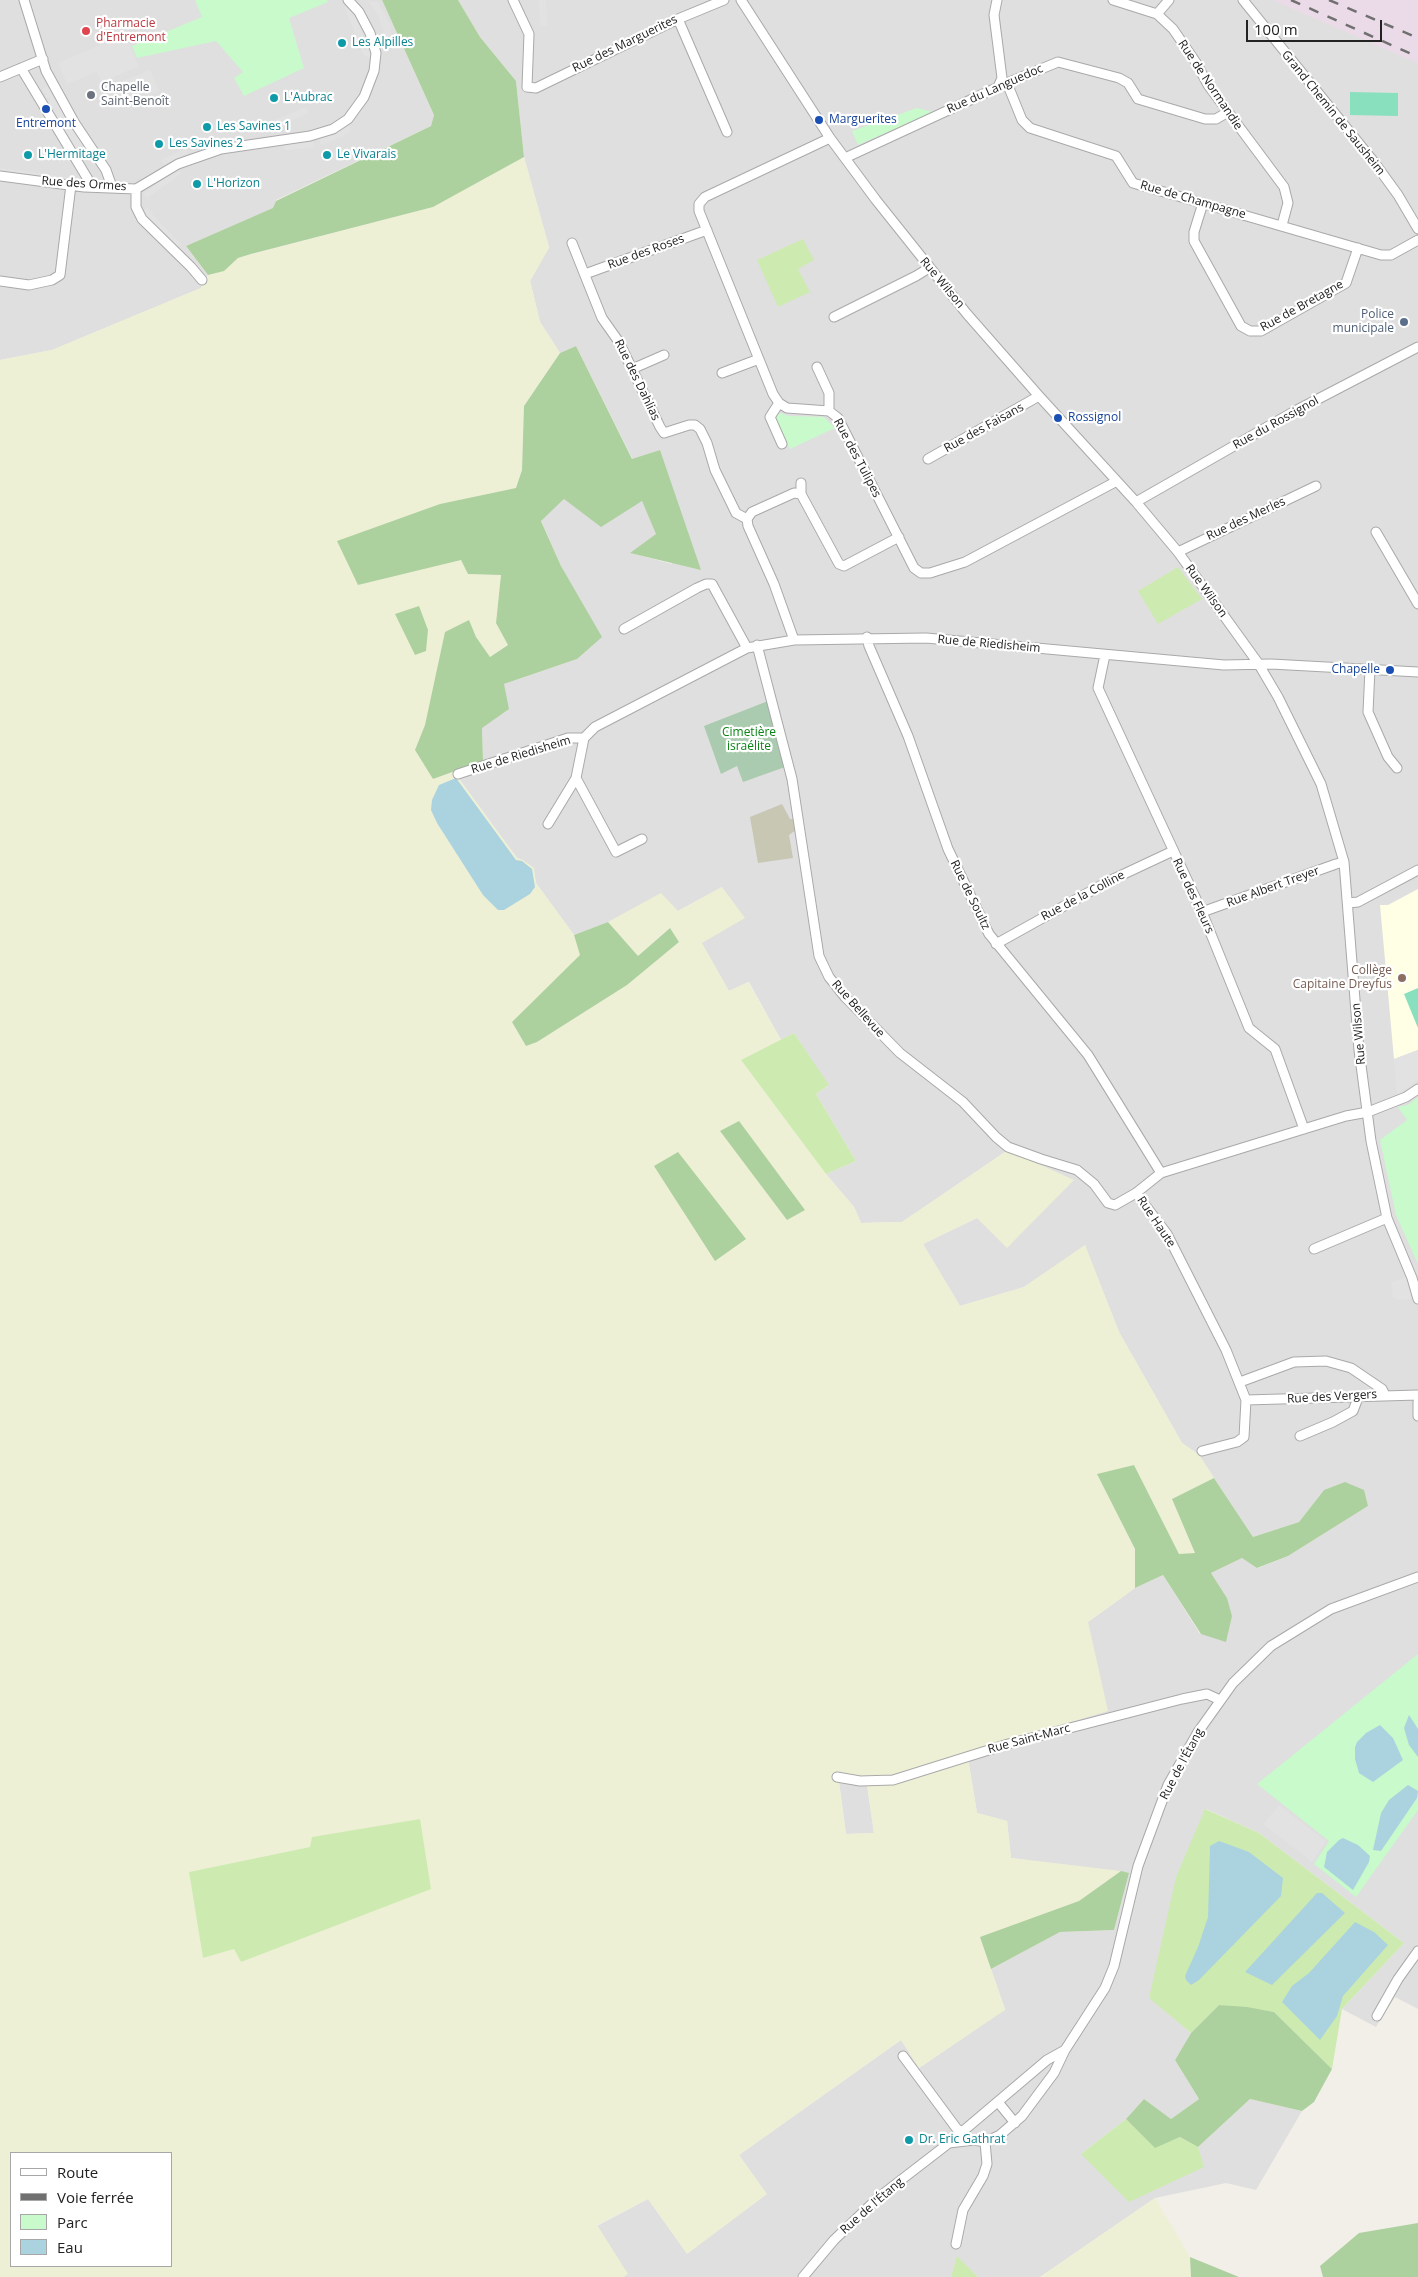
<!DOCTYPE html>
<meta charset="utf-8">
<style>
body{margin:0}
#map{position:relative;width:1418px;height:2277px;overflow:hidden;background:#f2efe9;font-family:"Open Sans",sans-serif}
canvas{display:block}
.legend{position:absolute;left:10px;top:2152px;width:162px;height:115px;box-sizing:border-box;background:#fff;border:1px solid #a7a7a7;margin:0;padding:6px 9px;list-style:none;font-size:15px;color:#222}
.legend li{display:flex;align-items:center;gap:10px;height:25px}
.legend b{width:25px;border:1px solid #a7a7a7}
.scale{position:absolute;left:1246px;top:20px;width:136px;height:22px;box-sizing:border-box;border:2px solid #222;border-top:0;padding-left:6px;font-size:15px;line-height:18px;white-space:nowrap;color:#222;-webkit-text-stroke:4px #fff;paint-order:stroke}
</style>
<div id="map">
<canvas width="1418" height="2277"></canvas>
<ul class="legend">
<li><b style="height:6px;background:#fff"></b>Route</li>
<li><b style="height:6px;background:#707070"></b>Voie ferrée</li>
<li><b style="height:14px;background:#c8facc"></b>Parc</li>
<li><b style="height:14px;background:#aad3df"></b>Eau</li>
</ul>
<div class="scale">100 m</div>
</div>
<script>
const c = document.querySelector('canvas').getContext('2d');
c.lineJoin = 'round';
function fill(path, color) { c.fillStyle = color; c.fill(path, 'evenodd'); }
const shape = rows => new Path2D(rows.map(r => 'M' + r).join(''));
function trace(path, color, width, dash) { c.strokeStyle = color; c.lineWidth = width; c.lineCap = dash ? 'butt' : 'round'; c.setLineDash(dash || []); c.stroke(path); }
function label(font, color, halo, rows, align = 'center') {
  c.font = font + ' "Open Sans",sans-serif'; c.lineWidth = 4.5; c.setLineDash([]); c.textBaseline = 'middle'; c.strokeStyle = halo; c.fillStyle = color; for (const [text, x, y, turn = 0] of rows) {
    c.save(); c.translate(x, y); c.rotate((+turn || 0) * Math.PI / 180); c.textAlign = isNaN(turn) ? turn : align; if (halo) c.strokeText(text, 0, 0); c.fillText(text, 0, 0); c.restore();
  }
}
fill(shape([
 [0,0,382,0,434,115,431,126,276,200,274,208,186,246,208,275,201,288,52,350,0,360],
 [458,0,1277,0,1418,62,1418,2009,1395,1997,1376,2027,1342,2009,1404,1943,1259,1833,1206,1809,1149,1997,1191,2033,1175,2060,1199,2099,1171,2119,1144,2099,1126,2119,1081,2154,1203,2167,1198,2147,1250,2099,1302,2111,1256,2190,1226,2183,1155,2198,1040,2277,978,2277,957,2257,951,2277,623,2277,627,2274,597,2226,648,2199,687,2253,766,2194,739,2155,901,2040,919,2068,1005,2009,991,1969,1060,1932,1114,1930,1129,1873,1011,1858,1007,1821,977,1813,967,1752,1088,1622,1135,1588,1163,1575,1200,1634,1227,1598,1211,1573,1242,1558,1258,1568,1288,1556,1368,1506,1324,1490,1299,1522,1253,1537,1199,1455,1182,1443,1119,1332,1085,1246,1024,1287,960,1306,923,1244,977,1218,1008,1150,902,1222,861,1223,854,1207,826,1174,856,1161,816,1094,828,1086,794,1033,781,1040,749,982,729,991,701,943,722,887,678,911,608,922,574,935,536,883,533,868,517,858,454,772,483,761,482,728,504,684,577,659,561,566,541,520,564,499,642,501,657,534,631,553,672,564,660,450,633,460,576,346,560,353,540,322,530,281,549,247,524,157,516,81,480,37],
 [838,1775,866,1778,874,1833,846,1834]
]), '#e0dfdf');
fill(shape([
 [1274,0,1418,0,1418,63,1275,1]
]), '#ebdbe8');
fill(shape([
 [1418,889,1418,1050,1394,1059,1380,905,1388,905]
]), '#ffffe5');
fill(shape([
 [782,804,790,819,794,819,796,830,789,835,793,858,758,863,750,817]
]), '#c7c7b4');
fill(shape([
 [524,157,549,248,530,281,540,322,560,353,524,406,522,470,516,488,440,504,358,585,461,560,468,574,501,575,496,623,508,644,490,657,476,637,425,725,415,750,433,779,454,772,517,858,523,860,534,868,536,883,574,935,581,955,512,1022,526,1046,537,1042,627,985,679,942,669,928,638,956,608,922,661,893,678,911,722,887,745,918,702,943,729,991,748,982,781,1040,741,1060,826,1174,854,1207,861,1223,902,1222,1008,1150,1074,1180,1007,1248,977,1218,923,1244,960,1306,1024,1287,1085,1245,1119,1332,1182,1443,1199,1455,1214,1478,1172,1499,1195,1554,1179,1554,1134,1465,1098,1474,1135,1550,1135,1588,1088,1622,1108,1711,967,1753,977,1813,1007,1821,1011,1858,1121,1871,1079,1901,980,1937,1005,2010,919,2068,901,2040,739,2155,767,2194,687,2254,648,2199,597,2225,628,2274,623,2277,0,2277,0,360,52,350,201,288,208,275,212,275,238,258,433,207],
 [838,1775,866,1778,874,1833,846,1834],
 [310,1847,242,1962,234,1949,203,1958,189,1872],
 [11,2153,171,2153,171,2266,11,2266],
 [1155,2198,1190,2257,1191,2277,1040,2277]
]), '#eef0d5');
fill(shape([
 [803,239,814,260,798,269,810,292,778,307,757,260],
 [1178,567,1202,599,1158,624,1138,591],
 [794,1033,829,1085,816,1094,856,1161,826,1174,741,1060],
 [1205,1809,1259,1833,1404,1943,1342,2009,1332,2069,1274,2012,1219,2005,1191,2033,1149,1998,1176,1877],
 [420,1819,431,1889,241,1962,234,1949,203,1958,189,1872,310,1847,312,1837],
 [1126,2119,1155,2147,1180,2137,1198,2147,1204,2167,1129,2202,1081,2154],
 [957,2256,978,2277,951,2277]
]), '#cdebb0');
fill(shape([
 [382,0,458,0,480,37,516,81,524,157,433,207,251,254,238,258,224,271,208,275,186,246,273,208,276,201,431,126,434,115],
 [576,346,632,459,660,450,701,570,630,553,656,534,642,501,601,527,564,499,541,521,561,566,602,637,577,659,504,684,509,709,482,728,483,761,433,779,415,750,425,725,445,632,469,620,476,637,490,657,508,645,496,623,501,575,468,574,461,560,358,585,337,541,440,504,516,488,522,470,524,406,560,353],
 [419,606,428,630,426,651,415,655,395,614],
 [608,922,638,956,670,928,679,942,627,985,537,1042,526,1046,512,1022,580,955,574,935],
 [739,1121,805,1210,787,1220,720,1131],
 [678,1152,746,1239,715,1261,654,1166],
 [1134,1465,1179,1554,1195,1553,1172,1499,1214,1478,1253,1537,1299,1522,1324,1490,1345,1482,1364,1490,1368,1506,1288,1556,1257,1568,1242,1558,1211,1573,1227,1598,1232,1616,1226,1642,1201,1634,1163,1575,1135,1588,1135,1549,1097,1474],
 [1121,1871,1129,1873,1114,1930,1060,1932,991,1969,980,1937,1079,1901],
 [1219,2005,1247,2007,1274,2012,1332,2069,1314,2102,1302,2111,1250,2099,1198,2147,1180,2137,1155,2148,1126,2119,1144,2099,1171,2119,1199,2099,1175,2060,1191,2033],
 [1418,2223,1418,2277,1323,2277,1320,2266,1359,2233],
 [1190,2257,1239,2277,1191,2277]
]), '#add19e');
fill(shape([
 [768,701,785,767,743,782,737,766,721,774,704,726]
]), '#aacbaf');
fill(shape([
 [195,0,327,0,328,2,289,18,304,68,244,96,234,78,243,72,216,41,137,58,132,46,202,17],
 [917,108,933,112,858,145,852,131],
 [776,412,789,416,824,417,835,428,790,449,775,419],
 [1418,1097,1418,1264,1396,1215,1380,1140,1407,1120,1398,1107,1408,1105],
 [1418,1654,1418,1810,1356,1897,1314,1864,1329,1841,1257,1784]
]), '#c8facc');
fill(shape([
 [1350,92,1398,93,1398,116,1350,115],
 [1418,988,1418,1028,1404,994]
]), '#88e0be');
fill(shape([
 [539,0,546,0,547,26,540,26],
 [368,1,377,2,384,13,390,25,392,44,386,40,378,15],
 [344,7,352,9,371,55,370,58,364,55],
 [126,35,139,66,102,82,97,72,67,84,58,63],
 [150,70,159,91,146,96,143,90,120,99,114,85],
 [49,86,91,152,73,149,43,100,49,101,50,97,45,97,46,93,43,93,43,89],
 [306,107,309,113,270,129,268,123],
 [348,125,352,130,343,137,321,145,319,138,340,131],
 [313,140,314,147,285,151,284,145],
 [187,147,189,152,164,165,161,160],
 [0,168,66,177,66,180,0,172],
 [179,168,181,174,147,198,143,194],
 [147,207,161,224,182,245,176,248,149,222,142,211],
 [1418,1050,1418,1080,1397,1095,1394,1059],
 [1406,1277,1412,1299,1399,1300,1393,1297,1391,1282],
 [1279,1805,1326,1841,1312,1862,1263,1824]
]), '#e2e2e2');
fill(shape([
 [456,778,516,860,522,861,532,869,535,887,530,894,504,910,498,910,483,895,437,823,431,810,432,800,439,785],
 [1409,1715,1418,1729,1418,1757,1409,1745,1406,1735,1404,1728],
 [1380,1725,1393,1738,1403,1760,1373,1782,1359,1773,1355,1759,1355,1747,1357,1742,1366,1733],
 [1408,1785,1418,1791,1417,1798,1381,1851,1373,1850,1381,1813,1389,1800],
 [1343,1838,1358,1845,1370,1856,1369,1862,1353,1890,1324,1867,1327,1852,1339,1840],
 [1219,1841,1249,1852,1283,1878,1281,1896,1199,1980,1191,1985,1186,1980,1185,1976,1198,1947,1208,1917,1210,1846],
 [1317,1893,1322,1893,1345,1913,1272,1985,1245,1972],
 [1355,1922,1374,1932,1388,1945,1343,1996,1337,2016,1320,2040,1282,2002,1292,1986,1309,1973]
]), '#aad3df');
const street = shape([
 [24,0,46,71,74,122,106,170,112,187],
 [513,0,529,34,527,87,536,88,678,19,724,0],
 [741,0,830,138,876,200,967,314,1039,396,1136,502,1178,552,1258,663,1278,697,1321,784,1344,862,1359,1050,1371,1141,1387,1218,1412,1278,1418,1299],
 [997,0,994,15,1002,78,998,87],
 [1113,0,1157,14,1173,29,1197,64,1208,85,1284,187,1288,203,1282,225],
 [1243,0,1374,162,1398,195,1418,229],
 [1157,14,1169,0],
 [678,19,727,132],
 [21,68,92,186],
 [0,77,43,59],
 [1007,83,1022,120,1030,128,1116,156,1133,183,1381,255,1391,255,1418,240],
 [830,138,705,197,699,204,699,211,773,394,779,403,787,408,829,411,838,418,914,568,921,573,930,573,965,562,1117,481],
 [845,158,1007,83,1058,62,1119,78,1128,83,1138,99,1205,119,1216,119,1228,112],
 [0,176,84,187,136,189,178,164,221,149,310,136,333,129,348,119,364,97,374,71,376,53,370,33,359,12,348,0],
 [136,189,136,207,142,219,191,267,202,280],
 [1203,203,1194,232,1194,241,1241,326,1250,331,1261,331,1346,283,1358,248],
 [572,243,602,318,619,342,660,427,664,433,689,425,695,425,700,429,707,443,715,470,736,513,747,519,748,526,774,584,794,640],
 [585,274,707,230],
 [0,281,29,285,52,280,60,275,71,185],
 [834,317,916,276,929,268],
 [817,367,829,393,829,411],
 [632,369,664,355],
 [722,373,759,359],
 [779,403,770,417,782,444],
 [928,459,1039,396],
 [801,483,801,494],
 [1136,502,1295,411,1418,347],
 [747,519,752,512,794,493,801,494,839,564,844,566,899,537],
 [1376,532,1418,604],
 [1178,552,1316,486],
 [624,629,697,588,706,584,712,584,747,648],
 [867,637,869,646,908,736,948,849,989,934,1088,1055,1161,1173],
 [757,645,792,779,819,956,829,977,845,997,900,1053,963,1102,996,1137,1008,1147,1041,1159,1077,1170,1094,1184,1108,1203,1115,1205,1136,1193,1161,1173,1346,1116,1368,1112,1406,1097,1418,1089],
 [1105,655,1098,688,1202,912,1249,1028,1275,1049,1304,1129],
 [1370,669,1368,712,1388,757,1397,768],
 [458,774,568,738,584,738,595,727,747,648,794,640,926,638,1224,665,1271,664,1418,672],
 [576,778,616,852,642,839],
 [548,824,576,778,584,738],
 [1348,903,1358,902,1418,870],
 [1202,912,1336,864,1344,862],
 [996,944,1109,881,1173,851],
 [1136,1193,1167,1234,1226,1350,1246,1400,1244,1437,1237,1442,1202,1451],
 [1314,1249,1387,1218],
 [1240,1382,1294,1362,1326,1361,1351,1368,1382,1389,1385,1395],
 [1246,1400,1418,1395],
 [1418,1402,1418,1416],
 [1300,1436,1333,1422,1353,1411,1358,1398],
 [837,1777,860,1781,893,1780,1008,1744,1182,1699,1207,1694,1220,1700],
 [1377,2016,1398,1979,1418,1951],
 [903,2056,957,2129,964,2133],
 [998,2102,1015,2123],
 [949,2143,974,2140,985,2142,1000,2135,1022,2116,1054,2073,1065,2050,1105,1988,1114,1966,1138,1866,1168,1785,1198,1732,1233,1683,1271,1646,1331,1609,1418,1577],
 [956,2244,963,2210,983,2176,987,2164,985,2142],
 [803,2277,834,2240,879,2197,949,2143,1047,2060,1065,2050]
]);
trace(street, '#a9a9a9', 11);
trace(street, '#fff', 9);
trace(shape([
 [1291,0,1418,57],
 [1329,0,1418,38]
]), '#707070', 2.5, [10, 10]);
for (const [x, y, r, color] of [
 [86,31,5,"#e0444e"],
 [342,43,5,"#0f9aa8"],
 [91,95,5,"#6b7280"],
 [274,98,5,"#0f9aa8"],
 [46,109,5,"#1a4fb4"],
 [819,120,5,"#1a4fb4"],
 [207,127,5,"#0f9aa8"],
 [159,144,5,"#0f9aa8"],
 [28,155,5,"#0f9aa8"],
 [327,155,5,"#0f9aa8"],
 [197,184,5,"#0f9aa8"],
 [1404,322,5,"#5c6f8a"],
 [1058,418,5,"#1a4fb4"],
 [1390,670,5,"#1a4fb4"],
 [1402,978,5,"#8d6e63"],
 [909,2140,5,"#0f9aa8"]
]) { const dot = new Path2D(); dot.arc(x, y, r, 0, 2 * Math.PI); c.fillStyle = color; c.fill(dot); trace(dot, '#fff', 2); }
label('12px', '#be3a42', '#fff', [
 ["Pharmacie",96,24],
 ["d'Entremont",96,38]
], 'left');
label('12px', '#0d838f', '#fff', [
 ["Les Alpilles",352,43],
 ["L'Aubrac",284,98],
 ["Les Savines 1",217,127],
 ["Les Savines 2",169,144],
 ["L'Hermitage",38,155],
 ["Le Vivarais",337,155],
 ["L'Horizon",207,184],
 ["Dr. Eric Gathrat",919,2140]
], 'left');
label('12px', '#222', '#fff', [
 ["Rue des Marguerites",625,44,-26],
 ["Rue de Normandie",1210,85,56],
 ["Rue du Languedoc",995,89,-24],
 ["Grand Chemin de Sausheim",1333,113,51],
 ["Rue des Ormes",84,184,4],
 ["Rue de Champagne",1193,200,16],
 ["Rue des Roses",646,252,-20],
 ["Rue Wilson",942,283,50],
 ["Rue de Bretagne",1302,306,-29],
 ["Rue des Dahlias",637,380,64],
 ["Rue du Rossignol",1276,423,-29],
 ["Rue des Faisans",984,428,-29],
 ["Rue des Tulipes",857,458,62],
 ["Rue des Merles",1246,519,-25],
 ["Rue Wilson",1206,591,54],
 ["Rue de Riedisheim",989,644,5],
 ["Rue de Riedisheim",521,755,-17],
 ["Rue Albert Treyer",1273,887,-20],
 ["Rue de Soultz",970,895,64],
 ["Rue de la Colline",1083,896,-28],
 ["Rue des Fleurs",1193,896,65],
 ["Rue Bellevue",858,1009,48],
 ["Rue Wilson",1359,1034,-95],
 ["Rue Haute",1156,1222,56],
 ["Rue des Vergers",1332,1397,-3],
 ["Rue Saint-Marc",1029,1739,-15],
 ["Rue de l'Étang",1182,1764,-62],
 ["Rue de l'Étang",872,2206,-41]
]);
label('12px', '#5b616d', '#fff', [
 ["Chapelle",101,88],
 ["Saint-Benoît",101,102]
], 'left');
label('12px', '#164399', '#fff', [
 ["Marguerites",829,120],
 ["Entremont",46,124,"center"],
 ["Rossignol",1068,418],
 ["Chapelle",1380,670,"right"]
], 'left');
label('12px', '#4e5e75', '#fff', [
 ["Police",1394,315],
 ["municipale",1394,329]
], 'right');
label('12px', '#0c8416', '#fff', [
 ["Cimetière",749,733],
 ["israélite",749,747]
]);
label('12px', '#785e54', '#fff', [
 ["Collège",1392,971],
 ["Capitaine Dreyfus",1392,985]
], 'right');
</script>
